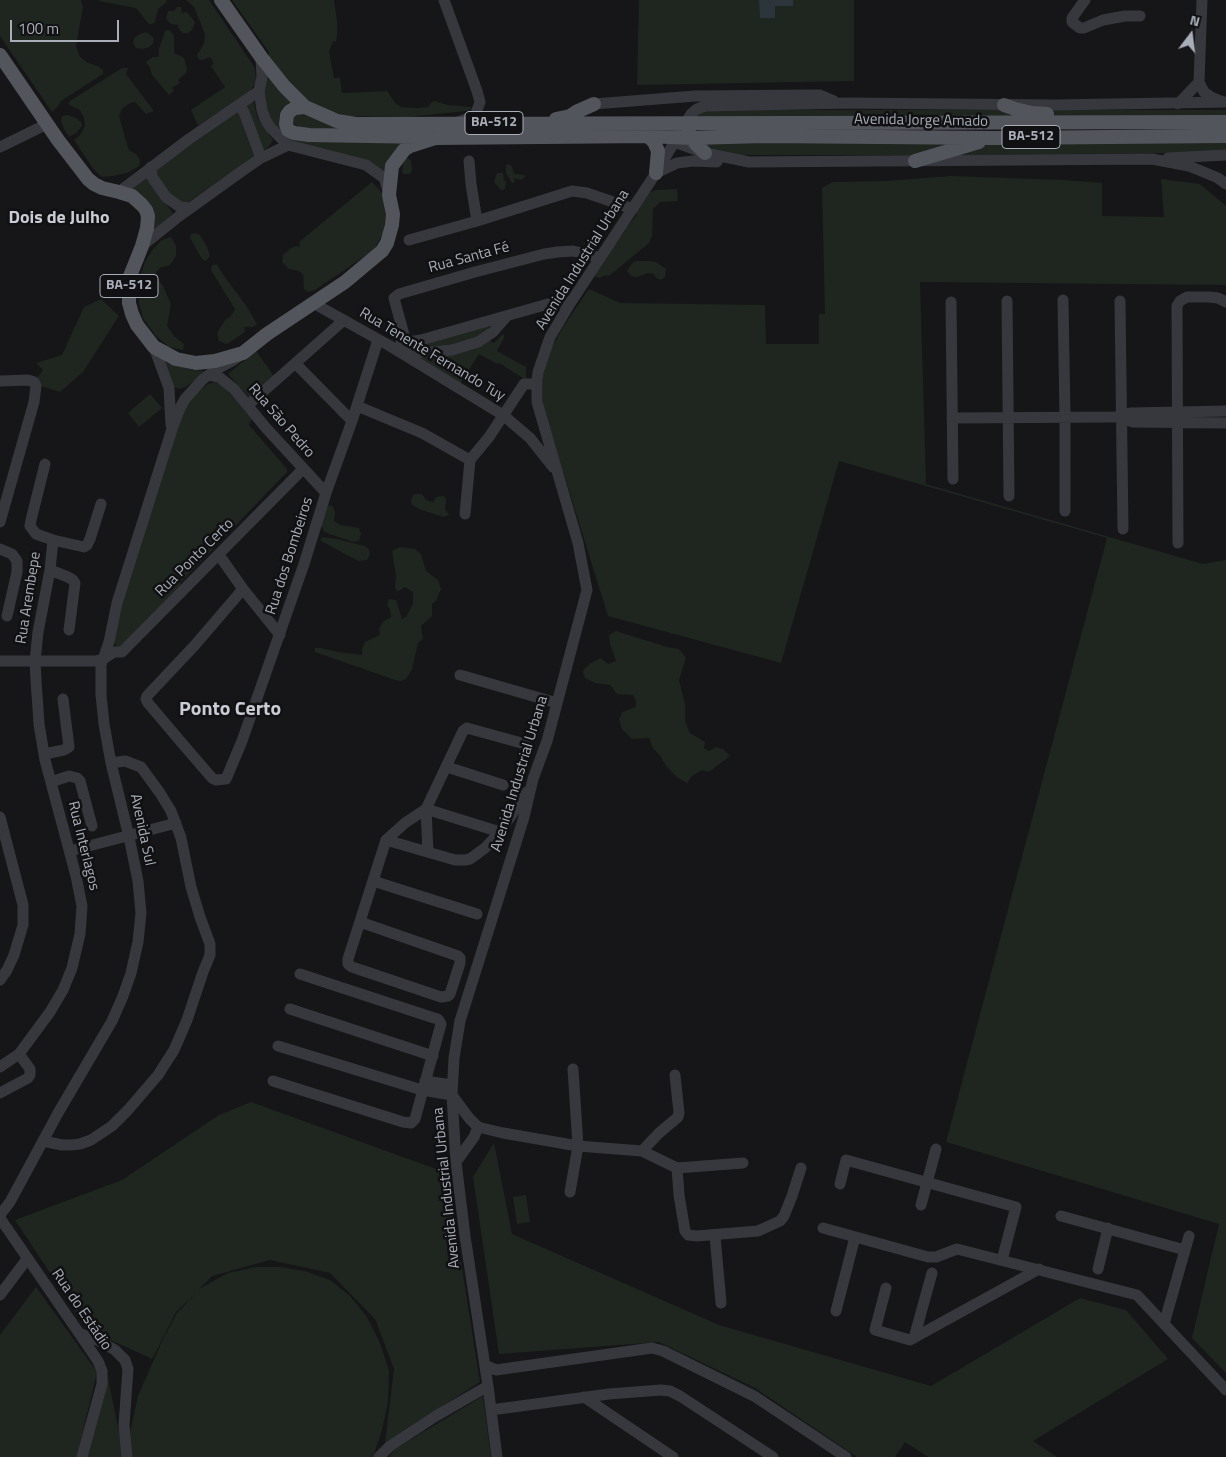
<!DOCTYPE html>
<meta charset="utf-8">
<style>
body{margin:0}
#map{position:relative;width:1226px;height:1457px;overflow:hidden;background:#161618;font-family:"Titillium Web",sans-serif}
canvas{display:block}
.north{position:absolute;left:1166px;top:10px;width:50px;height:50px;-webkit-text-stroke:4px #111113;paint-order:stroke;rotate:15deg;font-size:14px;font-weight:700;line-height:20px;text-align:center;color:#a8adb8}
.north::after{content:'';display:block;margin:auto;width:18px;height:22px;background:#a8adb8;clip-path:polygon(50% 0,100% 100%,50% 72%,0 100%)}
.scale{position:absolute;left:10px;top:20px;width:109px;height:22px;box-sizing:border-box;border:2px solid #a8adb8;border-top:0;padding-left:6px;font-size:15px;line-height:18px;white-space:nowrap;color:#a8adb8;-webkit-text-stroke:4px #111113;paint-order:stroke}
</style>
<div id="map">
<canvas width="1226" height="1457"></canvas>
<div class="north">N</div>
<div class="scale">100 m</div>
</div>
<script>
const c = document.querySelector('canvas').getContext('2d');
c.lineJoin = 'round';
function fill(path, color) { c.fillStyle = color; c.fill(path, 'evenodd'); }
const shape = rows => new Path2D(rows.map(r => 'M' + r).join(''));
function trace(path, color, width, dash) { c.strokeStyle = color; c.lineWidth = width; c.lineCap = dash ? 'butt' : 'round'; c.setLineDash(dash || []); c.stroke(path); }
function label(font, color, halo, rows, align = 'center') {
  c.font = font + ' "Titillium Web",sans-serif'; c.lineWidth = 5; c.setLineDash([]); c.textBaseline = 'middle'; c.strokeStyle = halo; c.fillStyle = color; for (const [text, x, y, turn = 0] of rows) {
    c.save(); c.translate(x, y); c.rotate((+turn || 0) * Math.PI / 180); c.textAlign = isNaN(turn) ? turn : align; if (halo) c.strokeText(text, 0, 0); c.fillText(text, 0, 0); c.restore();
  }
}
fill(shape([
 [0,0,81,0,83,7,76,46,80,57,88,63,98,66,103,70,103,74,61,101,59,105,52,112,0,36],
 [100,0,166,0,166,3,158,9,155,22,152,24,149,24,136,8,99,1],
 [186,0,209,0,255,68,256,81,250,92,198,126,191,110,225,87,211,66,214,63,210,57,202,60,198,59,197,55,204,44,205,34,194,7],
 [232,0,334,0,337,21,337,35,336,42,333,41,329,52,334,78,340,78,342,93,387,91,395,103,401,107,418,108,428,107,432,102,435,101,448,105,471,107,472,109,466,111,407,117,347,116,330,111,309,101,284,77,269,57,269,52],
 [639,0,854,0,854,81,637,85],
 [177,7,181,7,182,13,187,12,195,22,192,30,188,33,183,33,179,29,178,25,171,24,166,19,168,11,174,11],
 [169,30,174,35,174,50,175,54,181,56,184,58,187,69,186,73,178,80,180,83,172,88,174,91,169,95,152,75,150,68,146,62,153,57,159,57,159,49,165,31],
 [146,32,151,35,154,39,153,43,150,47,143,49,136,48,133,42,135,37,140,34],
 [122,68,128,68,126,74,154,111,146,114,135,102,130,103,122,109,119,116,126,141,129,150,136,154,140,160,139,166,127,173,112,176,102,177,94,170,74,140,80,135,85,126,84,118,80,110,68,104,70,101],
 [264,69,292,101,283,107,280,112,279,123,281,128,410,142,385,177,296,144,275,129,264,109],
 [253,100,258,119,273,140,269,146,261,152,244,106],
 [707,110,1226,110,1226,119,697,119,697,114],
 [240,112,255,156,184,205,170,197,155,177,155,169,233,113],
 [301,114,314,118,663,129,663,133,331,132,301,128,294,124,293,120,294,116],
 [68,115,76,118,81,122,82,126,76,133,69,137,64,129,61,121,62,116],
 [1055,140,1226,140,1226,150,1187,153,948,155,988,145],
 [974,141,912,155,732,155,709,149,703,142],
 [408,158,411,161,412,170,410,174,403,174,402,171,404,159],
 [508,164,512,166,514,174,524,175,525,177,521,180,514,178,515,182,512,183,506,173,506,165],
 [148,173,149,178,172,212,172,214,153,234,126,188],
 [497,173,503,173,504,180,506,182,505,189,501,190,494,182],
 [951,176,1064,180,1102,183,1102,216,1164,217,1161,179,1200,184,1226,206,1226,285,920,282,926,484,1203,564,1226,560,1226,1373,1192,1338,1219,1224,946,1142,1107,538,839,461,781,663,608,616,543,407,543,371,551,349,563,327,589,289,620,303,765,305,766,344,819,344,819,314,825,314,822,188,833,182,887,181],
 [372,182,384,195,386,215,383,233,374,250,315,290,308,292,304,289,303,275,299,271,289,269,282,262,283,255,291,248,297,246,300,247,299,242],
 [677,189,678,201,660,202,653,209,652,236,649,243,609,276,605,275,600,278,595,277,596,270,625,231,626,228,636,216,640,205,648,193,655,190],
 [195,233,200,235,207,247,210,256,206,261,202,259,190,238,191,234],
 [170,237,173,240,176,246,176,256,170,265,160,268,156,272,157,278,163,286,171,304,167,326,175,337,184,344,183,350,169,347,155,335,143,318,139,303,139,280,145,262,153,249,162,240],
 [637,261,649,261,656,262,666,269,665,277,661,280,656,278,654,274,648,273,637,277,631,276,627,271,633,262],
 [217,264,222,273,247,307,257,324,253,327,244,327,245,332,227,344,219,341,217,333,225,320,231,316,235,309,211,270,212,265],
 [101,299,119,316,83,372,60,392,41,386,37,378,43,370,36,363,62,355,84,307],
 [488,326,489,328,488,331,488,339,494,343,502,335,504,335,504,338,497,351,526,367,526,380,499,363,497,364,479,354,460,384,410,355,411,347],
 [256,351,274,376,250,398,228,374],
 [164,362,193,370,205,371,186,387,179,389,173,386],
 [214,382,219,383,225,387,252,419,249,425,287,469,287,472,180,583,184,588,121,648,117,647,114,642,121,603,181,410,189,399,208,384],
 [150,394,162,408,139,427,128,413],
 [417,494,422,494,426,500,433,502,436,497,443,496,445,497,446,500,445,509,449,515,443,517,419,509,412,505,411,500,413,495],
 [329,505,333,507,335,512,334,521,341,525,359,528,361,534,359,541,353,542,324,532,320,523,322,511],
 [322,537,337,539,365,546,369,550,370,554,367,560,358,561,323,542,320,540],
 [400,547,415,549,421,554,426,571,438,580,441,589,436,601,432,604,432,616,421,626,423,639,418,643,412,669,406,679,400,681,395,680,315,652,315,648,321,648,338,652,362,655,362,649,365,642,380,635,379,628,384,621,391,617,390,609,387,605,389,599,396,600,402,619,406,617,413,604,413,592,405,587,397,592,395,587,396,576,392,551],
 [616,631,667,647,679,649,686,658,679,680,685,705,685,721,690,733,705,742,704,748,709,751,716,747,723,749,730,756,709,772,702,770,692,776,687,783,678,778,666,766,661,757,653,748,649,738,632,739,622,729,619,720,622,712,636,707,636,701,633,695,617,694,610,685,595,683,585,678,583,672,585,668,591,663,601,658,608,664,616,661,610,644,609,635],
 [251,1102,447,1173,480,1382,385,1443,394,1369,375,1319,330,1273,270,1260,212,1276,199,1289,228,1273,256,1267,280,1267,305,1271,330,1280,350,1296,367,1317,380,1343,389,1371,388,1402,382,1430,373,1457,131,1457,130,1433,138,1396,163,1339,177,1313,196,1293,176,1312,152,1359,87,1329,15,1220,122,1180,219,1115],
 [494,1143,512,1234,719,1325,931,1386,1080,1298,1126,1310,1168,1359,1033,1441,1057,1457,928,1457,905,1442,895,1457,857,1457,755,1388,659,1342,499,1354,473,1177],
 [526,1195,530,1222,517,1224,513,1197],
 [36,1287,97,1372,77,1457,0,1457,0,1335],
 [107,1373,124,1457,86,1457],
 [483,1396,491,1457,389,1457,395,1449]
]), '#1e261f');
fill(shape([
 [759,0,793,0,793,6,775,6,775,18,760,18]
]), '#2c353c');
trace(shape([
 [444,0,477,91,480,102,475,116,458,122],
 [1085,0,1072,18,1072,22,1080,28,1084,28,1103,20,1125,16,1140,16],
 [1202,0,1199,82,1204,92,1211,97,1221,101],
 [261,57,262,77,259,91,262,110,265,119,270,127,288,145],
 [594,104,695,96,810,95,820,95,834,101],
 [1178,104,1199,82],
 [239,106,244,112,261,158],
 [669,139,674,142,705,153,749,162,1152,159,1189,166,1218,178,1226,184],
 [0,147,47,124],
 [1168,158,1226,155],
 [469,161,471,184,477,221],
 [151,167,152,177,166,197,180,207,190,208],
 [656,173,677,163,693,161,717,162],
 [119,192,189,139,259,91],
 [409,240,477,221,572,191,587,193,633,209],
 [142,246,178,217,242,171,261,158,288,145,366,165,384,178,388,191],
 [1063,300,1065,417,1065,511],
 [1007,301,1009,496],
 [1120,301,1123,529],
 [951,302,953,479],
 [313,303,390,346,503,415,530,438,553,467],
 [406,342,395,302,394,298,399,294,475,272,544,254,558,252,573,251,591,255,600,258],
 [401,343,421,340,548,304,571,302],
 [154,347,169,388,171,425],
 [399,349,412,352,432,352,452,350,478,342,493,332,507,316],
 [296,364,352,421],
 [209,375,219,377,234,389,266,428,326,493],
 [0,381,28,380,34,382,36,386,34,402,0,522],
 [248,405,344,320],
 [357,406,422,433,470,460],
 [1117,417,1133,422,1226,423],
 [952,418,1115,417,1130,413,1226,411],
 [45,464,31,520,30,526,36,534,53,540,84,547,87,545,90,539,101,504],
 [465,514,470,460,489,437,524,384,537,384],
 [1178,543,1177,306,1180,301,1187,297,1209,297,1218,298,1226,302],
 [0,549,12,554,17,561,17,572,7,616],
 [219,555,243,589,280,635],
 [50,570,68,577,73,580,75,583,69,630],
 [243,589,195,645,147,696,146,699,148,703,181,742,212,778,216,780,226,779,242,741,304,564,326,493,352,421,378,340],
 [0,661,96,661,103,659,114,652,122,652,303,469],
 [460,675,557,703],
 [525,744,467,728,463,731,426,809,405,823,386,840,455,860,465,860,470,859,485,848,500,832,527,792],
 [44,754,64,750,69,747,63,699],
 [447,767,503,785],
 [51,782,69,776,77,778,80,781,92,826],
 [0,817,23,905,23,925,14,955,7,970,0,980],
 [70,851,176,823],
 [428,852,426,809,500,832],
 [373,881,477,914],
 [360,922,458,956,460,958,460,963,450,994,448,996,441,997,352,967,348,964,348,959,386,840],
 [290,1009,433,1056],
 [278,1046,422,1090,452,1095,469,1118,478,1127,503,1133,578,1146,642,1151,659,1133,678,1117,679,1113,675,1075],
 [0,1067,19,1054,50,1012,63,990,72,968,80,934,82,906,76,876,45,760,39,724,36,680,35,661,38,632,50,570,53,540],
 [273,1081,403,1122,411,1123,415,1119,441,1024,438,1019,434,1018,300,974],
 [425,1081,452,1085],
 [0,1093,28,1078,30,1075,30,1069,19,1054],
 [43,1141,62,1145,71,1145,80,1144,91,1140,112,1126,128,1110,158,1075,174,1050,187,1020,203,972,210,955,210,944,200,917,191,887,181,838,171,811,160,793,141,767,125,761,111,763],
 [642,1151,677,1168,743,1163],
 [456,1162,474,1137,478,1127],
 [677,1168,679,1195,685,1231,688,1235,697,1236,758,1231,780,1221,784,1216,792,1196,801,1168],
 [840,1184,846,1160,1016,1207,1002,1260],
 [570,1192,578,1146,573,1069],
 [921,1205,936,1149],
 [0,1215,10,1202,58,1113,112,1021,123,996,131,973,138,942,141,913,138,881,129,837,111,763,104,724,101,695,101,665,109,642,117,603,172,429,180,408,185,399,202,380,215,370,232,361,238,357],
 [1061,1216,1185,1250],
 [0,1218,79,1333,98,1361,102,1371,102,1384,82,1457],
 [823,1228,928,1257,936,1257,957,1249,1137,1295,1226,1390],
 [715,1236,721,1303],
 [1098,1269,1108,1228],
 [886,1288,875,1330,910,1340,1039,1269],
 [0,1295,27,1259],
 [836,1311,855,1237],
 [1164,1324,1189,1236],
 [79,1333,99,1341,115,1350,125,1360,128,1369,124,1425,127,1457],
 [914,1338,932,1273],
 [485,1365,496,1370,652,1348,663,1351,754,1396,846,1457],
 [584,1397,673,1457],
 [491,1410,609,1394,661,1390,670,1391,680,1396,773,1457],
 [379,1457,390,1446,436,1416,488,1386],
 [497,1457,488,1386,465,1236,456,1162,452,1095,454,1058,460,1021,524,817,533,779,547,741,587,590,578,543,537,402,537,381,538,372,550,337,571,302,656,173,691,114,697,109,705,106,850,103,1055,105,1226,102]
]), '#37383d', 11);
trace(shape([
 [221,0,261,57,284,86,305,107,337,121,356,124,1226,122],
 [0,55,58,140,88,179,94,184,102,188,119,192,132,196,142,205,146,210,148,216,147,228,142,246,130,276,129,285,129,303,132,314,137,325,154,347,176,359,196,363,215,361,243,353,267,334,345,282,382,251,387,243,392,225,393,214,389,195,392,166,404,150,410,146,435,138,648,136,692,138,764,136,995,138,1226,136],
 [1004,105,1015,109,1032,113,1047,114],
 [305,107,295,108,290,111,287,115,286,124,288,130,294,133,309,135,429,137],
 [556,119,570,116,576,112,594,104],
 [689,133,695,143,705,153],
 [648,136,654,142,658,151,656,173],
 [915,161,979,142]
]), '#53555c', 14);
for (const [x, y, w] of [
 [494,123,58],
 [1031,137,58],
 [129,286,58]
]) { const box = new Path2D(); box.roundRect(x - w / 2, y - 11.5, w, 23, 4); c.fillStyle = '#111113'; c.fill(box); trace(box, '#a8adb8', 1); }
label('bold 14px', '#a8adb8', null, [
 ["BA-512",494,123],
 ["BA-512",1031,137],
 ["BA-512",129,286]
]);
label('15px', '#a8adb8', '#111113', [
 ["Avenida Jorge Amado",921,121,1],
 ["Rua Santa Fé",469,258,-15],
 ["Avenida Industrial Urbana",583,260,-58],
 ["Rua Tenente Fernando Tuy",432,355,31],
 ["Rua São Pedro",281,421,49],
 ["Rua dos Bombeiros",290,556,-72],
 ["Rua Ponto Certo",195,558,-45],
 ["Rua Arembepe",29,598,-81],
 ["Avenida Industrial Urbana",520,774,-73],
 ["Avenida Sul",142,830,78],
 ["Rua Interlagos",83,846,76],
 ["Avenida Industrial Urbana",447,1188,-96],
 ["Rua do Estádio",81,1310,56]
]);
label('bold 18px', '#c9ccd4', '#111113', [
 ["Dois de Julho",59,219]
]);
label('bold 20px', '#c9ccd4', '#111113', [
 ["Ponto Certo",230,710]
]);
</script>
